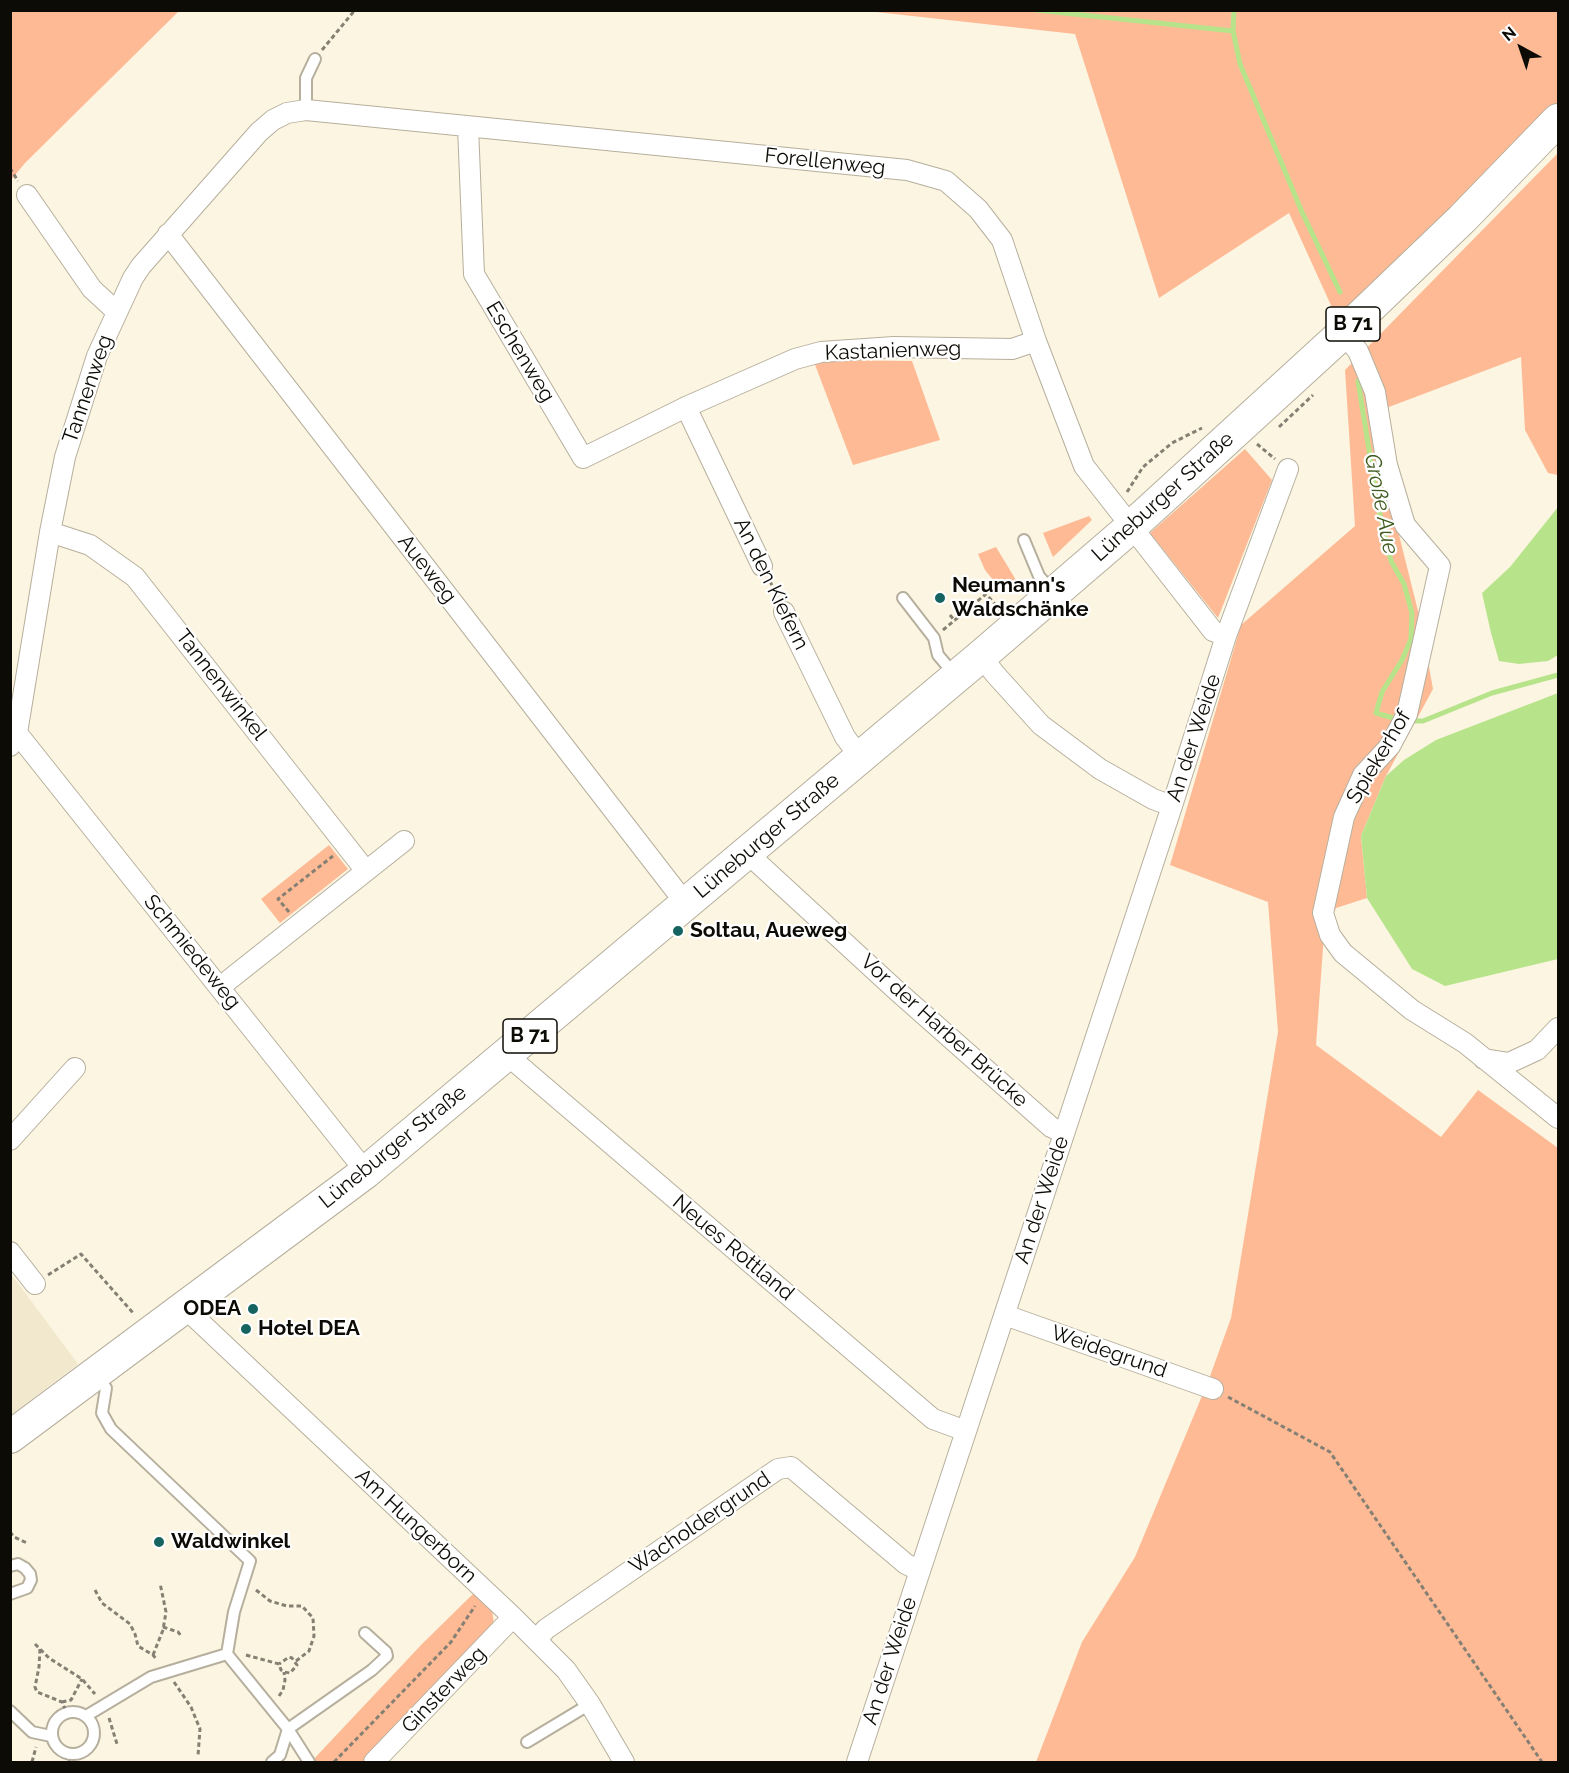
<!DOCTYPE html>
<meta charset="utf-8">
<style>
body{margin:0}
#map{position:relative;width:1569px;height:1773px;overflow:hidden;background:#fcf5e1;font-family:Raleway,sans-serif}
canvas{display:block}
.frame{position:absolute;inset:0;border:12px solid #0d0b05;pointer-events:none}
.north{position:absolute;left:1491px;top:18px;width:60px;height:60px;-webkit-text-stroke:4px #fff;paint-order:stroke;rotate:320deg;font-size:16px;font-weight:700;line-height:24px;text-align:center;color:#0d0b05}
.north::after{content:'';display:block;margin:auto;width:21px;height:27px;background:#0d0b05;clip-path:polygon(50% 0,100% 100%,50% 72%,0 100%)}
</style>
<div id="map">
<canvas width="1569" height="1773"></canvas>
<div class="frame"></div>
<div class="north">N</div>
</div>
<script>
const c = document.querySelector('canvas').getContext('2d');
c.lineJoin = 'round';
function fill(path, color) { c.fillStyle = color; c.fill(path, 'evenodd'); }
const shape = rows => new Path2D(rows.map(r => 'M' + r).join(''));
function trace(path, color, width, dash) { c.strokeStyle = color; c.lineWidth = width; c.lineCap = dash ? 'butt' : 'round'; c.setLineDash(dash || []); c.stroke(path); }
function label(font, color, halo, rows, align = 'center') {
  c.font = font + ' Raleway,sans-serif'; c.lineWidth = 4.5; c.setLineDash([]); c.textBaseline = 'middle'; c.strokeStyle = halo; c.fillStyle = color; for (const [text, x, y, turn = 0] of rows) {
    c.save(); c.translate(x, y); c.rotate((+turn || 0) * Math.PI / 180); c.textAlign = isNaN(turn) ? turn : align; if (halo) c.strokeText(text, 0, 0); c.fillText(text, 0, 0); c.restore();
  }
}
fill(shape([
 [11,1274,78,1364,11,1415]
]), '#f1e8cd');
fill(shape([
 [10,11,179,11,25,163,11,180],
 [867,11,1558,11,1558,105,1339,323,1289,213,1159,298,1075,34],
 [1558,153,1558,475,1548,473,1525,430,1521,357,1381,410,1397,527,1421,623,1433,689,1386,776,1361,836,1367,898,1336,908,1324,934,1316,1045,1441,1137,1478,1090,1558,1148,1558,1762,1036,1762,1082,1642,1135,1557,1209,1379,1231,1318,1278,1032,1268,902,1170,865,1241,625,1355,526,1345,370],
 [827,360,912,361,940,440,853,465,814,362],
 [1245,449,1272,480,1218,618,1150,533],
 [1089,516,1092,520,1053,557,1043,533],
 [996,547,1016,580,1002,591,985,570,978,554],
 [329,845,348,869,280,923,261,899],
 [474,1593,492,1609,494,1625,363,1762,311,1762,422,1644]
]), '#feba95');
fill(shape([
 [1558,507,1558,655,1548,661,1519,664,1499,661,1491,633,1482,593,1510,567],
 [1558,693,1558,959,1445,986,1412,969,1367,898,1361,836,1386,776,1404,760,1436,740]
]), '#b7e48b');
trace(shape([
 [1036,10,1233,31],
 [1234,10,1233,31,1240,64,1302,212,1340,292],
 [1358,381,1378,506,1391,561,1404,584,1412,613,1411,639,1402,660,1382,692,1376,713,1400,720],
 [1409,721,1423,721,1492,693,1558,675]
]), '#b7e48b', 5);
const lane = shape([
 [306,110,306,78,315,59],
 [1024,540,1039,576,1052,591],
 [903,598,934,638,938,655,954,674],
 [97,1376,106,1388,102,1413,111,1429,250,1561,234,1612,227,1654,288,1729,309,1762],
 [10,1566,18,1564,25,1568,30,1574,31,1580,27,1588,10,1594],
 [10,1711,32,1732,51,1736],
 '52 1733a21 21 0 1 1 42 0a21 21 0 1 1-42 0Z',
 [86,1716,151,1677,227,1654],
 [527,1742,590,1704],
 [272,1762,280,1755,288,1729,372,1670,387,1656,386,1652,365,1633]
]);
const street = shape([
 [468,127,474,274,583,458,686,407,795,359,821,352,894,347,1012,349,1036,341],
 [27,195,92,289,117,312],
 [168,234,686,904],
 [1343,333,1358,351,1375,392,1387,465,1405,525,1440,566,1407,714,1390,746,1363,775,1344,817,1323,913,1330,935,1343,953,1412,1010,1465,1043,1558,1118],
 [686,407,762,566],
 [50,532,90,545,135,577,366,871],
 [784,612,845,737,860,757],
 [1226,636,1288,469],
 [981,656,995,674,1041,725,1100,769,1153,799,1172,806],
 [17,733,366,1172],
 [10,746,17,733,50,532,65,457,97,356,133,278,141,266,259,132,273,120,287,113,306,110,907,170,946,181,978,209,1002,240,1036,341,1084,466,1213,631,1226,636,1172,806,857,1762],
 [747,853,896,990,1051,1127,1064,1133],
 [220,987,404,841],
 [507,1055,933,1419,966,1431],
 [1484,1059,1509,1063,1537,1050,1558,1028],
 [10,1140,75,1068],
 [10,1252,35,1284],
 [185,1308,513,1617,566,1670,590,1704,624,1762],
 [1005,1315,1213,1389],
 [536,1640,546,1629,778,1469,791,1467,906,1564,920,1571],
 [374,1762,513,1617]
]);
const primary = shape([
 [10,1437,366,1172,981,656,1131,527,1343,333,1462,219,1558,120]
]);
trace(lane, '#b6af9d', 14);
trace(street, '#b6af9d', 22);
trace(primary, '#b6af9d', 34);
trace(shape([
 [322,50,355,10],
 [10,168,18,181],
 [1279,427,1313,395],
 [1257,444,1275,459],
 [1127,492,1143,467,1172,443,1202,428],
 [770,581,777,597],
 [950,615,955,621],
 [943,630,986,594,1000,610],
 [289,912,278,899,333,856],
 [48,1275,81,1254,134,1314],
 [1228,1397,1330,1452,1542,1762],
 [10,1532,14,1537,27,1543],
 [95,1590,102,1603,130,1624,135,1634,138,1646,153,1655,157,1660],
 [256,1590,270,1601,287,1606,302,1606,313,1618,314,1636,309,1651,296,1661],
 [163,1627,178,1632,182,1637],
 [35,1644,49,1658,82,1679,95,1694],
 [40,1649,39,1667,35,1687,37,1692,62,1702,67,1714],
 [153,1655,163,1630,166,1612,160,1583],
 [246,1655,279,1664,281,1670,284,1672,290,1673,297,1665,292,1658,289,1657,279,1664],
 [174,1682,191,1707,200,1729,198,1756],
 [279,1696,283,1690,285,1680,284,1672],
 [62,1702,71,1700,82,1679],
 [109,1718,117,1744],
 [65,1754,69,1762],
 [32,1762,36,1747],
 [334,1762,451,1642,475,1606]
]), '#858073', 3, [4.5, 3]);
trace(lane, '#fff', 10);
trace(street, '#fff', 20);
trace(primary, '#fff', 32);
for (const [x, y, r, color] of [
 [940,598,6,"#166461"],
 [678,931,6,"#166461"],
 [253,1309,6,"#166461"],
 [246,1329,6,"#166461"],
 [159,1542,6,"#166461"]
]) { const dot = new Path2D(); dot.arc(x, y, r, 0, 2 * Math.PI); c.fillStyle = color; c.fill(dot); trace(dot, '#fff', 2); }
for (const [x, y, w] of [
 [1353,324,54],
 [530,1036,54]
]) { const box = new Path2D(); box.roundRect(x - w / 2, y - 17, w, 34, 4.5); c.fillStyle = '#fff'; c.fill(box); trace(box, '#0d0b05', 1.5); }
label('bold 20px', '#0d0b05', null, [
 ["B 71",1353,324],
 ["B 71",530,1036]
]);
label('21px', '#0d0b05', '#fff', [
 ["Forellenweg",825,162,6],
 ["Kastanienweg",893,351,-2],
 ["Eschenweg",520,352,59],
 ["Tannenweg",88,389,-71],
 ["Lüneburger Straße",1163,497,-42],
 ["Aueweg",427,569,52],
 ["An den Kiefern",771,584,64],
 ["Tannenwinkel",221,685,52],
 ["An der Weide",1194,738,-72],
 ["Spiekerhof",1379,757,-59],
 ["Lüneburger Straße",767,836,-40],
 ["Schmiedeweg",192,952,51],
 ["Vor der Harber Brücke",944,1031,42],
 ["Lüneburger Straße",393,1147,-39],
 ["An der Weide",1042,1200,-72],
 ["Neues Rottland",733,1248,40],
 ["Weidegrund",1109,1352,19],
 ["Wacholdergrund",700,1523,-34],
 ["Am Hungerborn",416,1526,43],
 ["An der Weide",890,1661,-72],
 ["Ginsterweg",444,1690,-46]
]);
label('bold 21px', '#0d0b05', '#fff', [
 ["Neumann's",952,586],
 ["Waldschänke",952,610],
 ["Soltau, Aueweg",690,931],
 ["ODEA",241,1309,"right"],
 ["Hotel DEA",258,1329],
 ["Waldwinkel",171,1542]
], 'left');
label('italic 22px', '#415c20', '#fff', [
 ["Große Aue",1381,504,79]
]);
</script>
